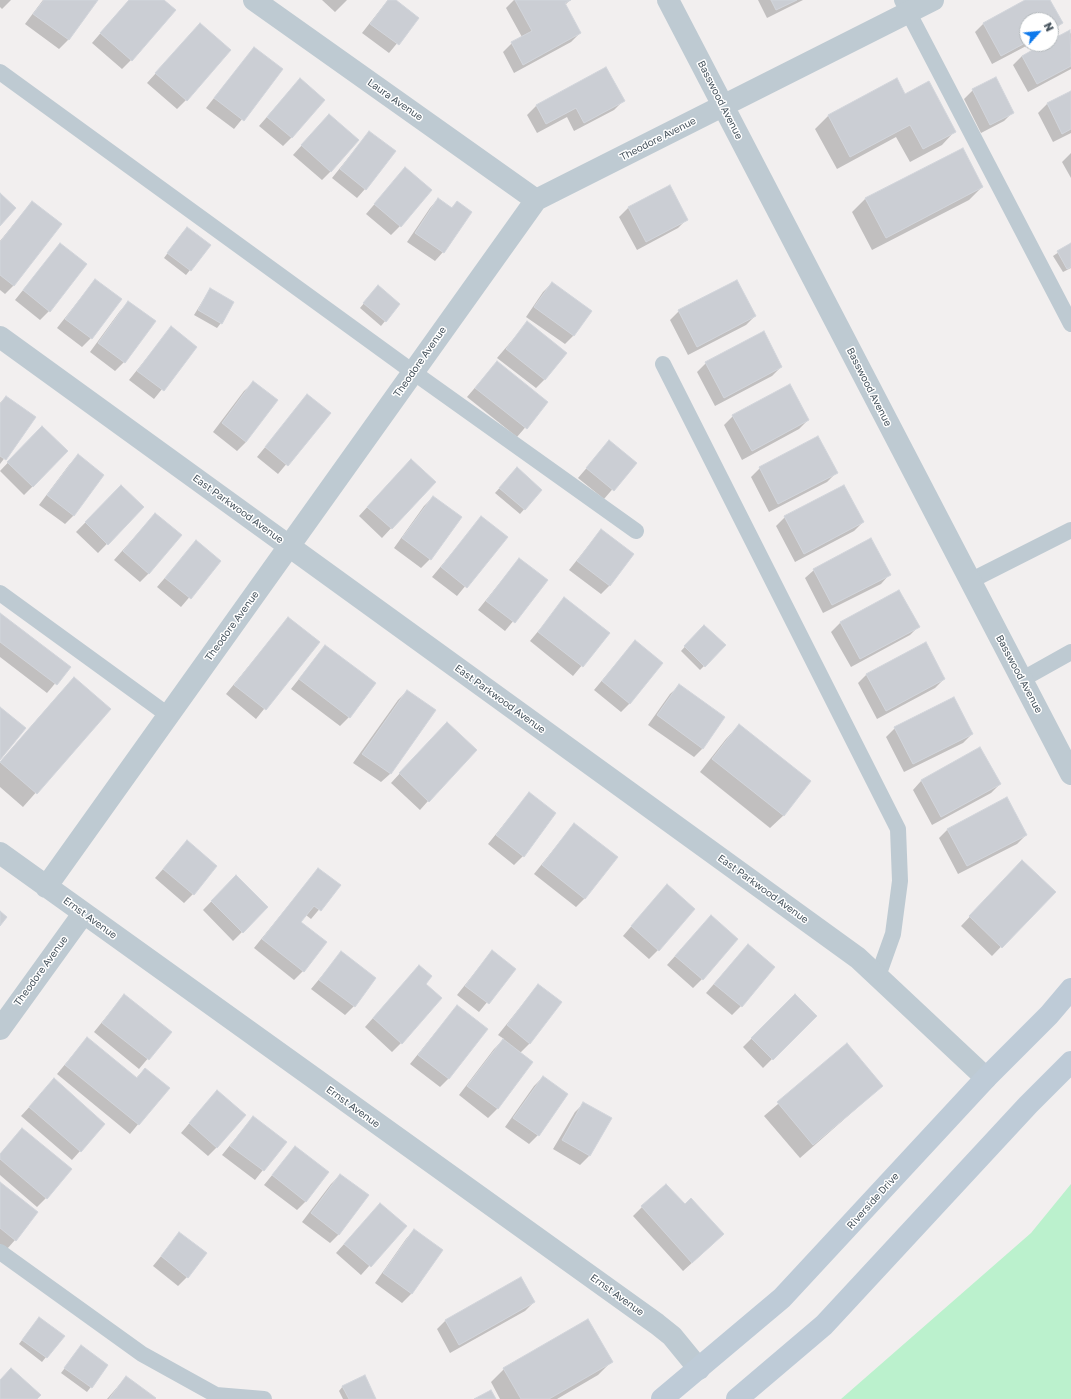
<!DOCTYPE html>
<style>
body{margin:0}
#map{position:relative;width:1071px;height:1399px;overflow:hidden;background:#f2efef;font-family:"Golos Text",sans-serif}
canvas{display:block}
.north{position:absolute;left:1019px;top:12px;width:40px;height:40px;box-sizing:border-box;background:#fff;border:1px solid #b5babe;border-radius:50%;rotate:63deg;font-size:11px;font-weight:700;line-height:16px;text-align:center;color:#46535d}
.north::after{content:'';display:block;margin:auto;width:14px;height:18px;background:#0f79eb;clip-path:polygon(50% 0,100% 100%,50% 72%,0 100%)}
</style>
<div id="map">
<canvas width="1071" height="1399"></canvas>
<div class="north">N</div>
</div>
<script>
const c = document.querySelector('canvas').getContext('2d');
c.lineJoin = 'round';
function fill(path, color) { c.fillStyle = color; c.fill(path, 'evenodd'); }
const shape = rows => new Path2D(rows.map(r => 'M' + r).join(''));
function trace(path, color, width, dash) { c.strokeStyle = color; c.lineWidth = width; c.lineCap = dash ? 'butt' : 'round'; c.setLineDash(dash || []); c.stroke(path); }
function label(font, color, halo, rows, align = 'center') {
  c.font = font + ' "Golos Text",sans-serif'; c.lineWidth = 3; c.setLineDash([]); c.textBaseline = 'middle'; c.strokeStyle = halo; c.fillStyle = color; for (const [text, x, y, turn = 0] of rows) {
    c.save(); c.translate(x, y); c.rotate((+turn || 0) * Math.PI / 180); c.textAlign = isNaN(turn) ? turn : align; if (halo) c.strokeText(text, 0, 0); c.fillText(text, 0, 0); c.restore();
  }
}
fill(shape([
 [1071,1184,1071,1399,841,1399,1031,1233]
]), '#bbf1cd');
fill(shape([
 [0,0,11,0,2,9,0,7],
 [43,0,97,0,68,40,59,49,25,24],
 [129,0,163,0,131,60,122,69,92,43],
 [322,0,347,0,335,12],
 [388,0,394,0,418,18,389,53,362,33],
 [514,0,570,0,565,5,580,33,571,42,514,73,503,52,512,43,522,37,506,8],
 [758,0,803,0,767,18],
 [1027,0,1049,0,1062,23,1051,33,1051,20,1027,20,1027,44,1030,44,992,64,975,32,984,23],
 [200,24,186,100,177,109,147,83],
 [1069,31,1071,34,1071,69,1028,92,1013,65,1022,56,1045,44,1051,44,1051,41],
 [254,48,282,70,234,129,206,108],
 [606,69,623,101,614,110,574,131,567,117,537,133,527,115,536,106],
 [300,79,292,137,283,146,259,126],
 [973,90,1013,112,1004,121,981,133,964,99],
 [1071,92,1071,133,1053,142,1038,113,1047,104],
 [905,95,955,131,942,145,910,162,896,137,837,169,815,129,829,115],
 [329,115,331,171,322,180,293,155],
 [369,132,365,189,357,198,332,178],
 [1071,153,1071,178,1062,162],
 [397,178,400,226,391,235,366,214],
 [669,186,687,219,678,228,637,250,619,217,628,208],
 [982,187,969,200,872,250,852,212,865,199],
 [438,199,451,208,457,203,443,252,435,261,407,242,430,208],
 [32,202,14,285,5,294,0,290,0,241],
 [183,232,190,270,186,275,164,258],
 [60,244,49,311,40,320,15,300],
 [1071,244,1071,268,1063,272,1053,256],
 [95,280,91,338,82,347,57,328],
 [552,283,591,311,573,336,565,344,526,317,543,292],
 [210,289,221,323,217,328,194,315],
 [374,291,399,304,381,326,360,308],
 [129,302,155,321,124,362,115,371,90,352,120,311],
 [679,311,755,316,746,325,688,355,670,320],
 [527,323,545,379,536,388,497,358],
 [171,328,196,347,154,399,129,380],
 [497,362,547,402,517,437,467,397],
 [706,363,781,367,772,376,715,406,697,372],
 [253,383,246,442,237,451,213,432,244,391],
 [308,395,329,413,278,474,257,457],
 [6,397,35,418,0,464,0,403],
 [733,416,808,420,799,429,742,460,724,425],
 [33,436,33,486,24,495,0,471],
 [609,442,635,463,604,499,578,478],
 [78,456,74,515,65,524,39,505,69,465],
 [760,468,836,473,827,482,769,512,751,477],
 [402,469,434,482,382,538,359,516],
 [513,473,541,490,520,514,495,493],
 [121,486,143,507,98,553,76,532],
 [433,497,430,559,421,568,394,548,424,506],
 [155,514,149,573,140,582,114,560],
 [482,517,506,537,457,596,432,577],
 [785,517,863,522,854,531,795,562,776,526],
 [601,530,610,585,601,594,569,570],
 [196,542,220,561,181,607,157,587],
 [519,559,547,580,505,631,478,610],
 [814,570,889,575,881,584,823,613,805,578],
 [899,591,919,626,910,635,851,667,831,632,840,623],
 [565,599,608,634,573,676,530,641],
 [0,614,69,667,47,693,0,657],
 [288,618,318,642,256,719,226,694],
 [704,626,725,645,700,670,681,651],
 [635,641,630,703,621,712,594,690],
 [325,646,349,717,340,726,291,689],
 [867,674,944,679,935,688,877,719,858,683],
 [679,686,703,748,694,757,648,725,670,694],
 [407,691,434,710,390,774,381,782,353,763,398,700],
 [61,692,110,709,23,807,0,787,0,762],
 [739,725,784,815,770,828,700,772,726,739],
 [895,728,972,734,963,743,904,772,886,737],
 [438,732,428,801,420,810,391,783],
 [980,749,1000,784,991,793,932,825,913,790,921,781],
 [529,793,523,856,514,865,488,844],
 [574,824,585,898,576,907,534,874],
 [948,829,1026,835,1017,844,958,874,939,838],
 [187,842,193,894,184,903,155,878],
 [318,869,339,886,311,919,306,915,300,922,303,971,294,980,254,948],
 [1014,870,1054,892,992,956,961,926],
 [236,876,267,907,233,941,203,910],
 [658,895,658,950,649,959,623,936],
 [711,916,702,979,693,988,667,965],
 [748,945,741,1006,732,1015,706,993],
 [492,951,514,969,479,1012,457,995],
 [341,953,354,1006,345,1015,311,989],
 [419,966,424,984,401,1043,392,1052,365,1027],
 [538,985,530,1043,520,1053,532,1062,497,1109,488,1118,459,1095,494,1049,504,1039,498,1035],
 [124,995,170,1032,139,1069,94,1032],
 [795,995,815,1016,763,1068,743,1047],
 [457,1006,449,1078,440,1087,410,1064],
 [87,1038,136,1078,145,1069,168,1088,130,1134,57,1074],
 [847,1045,882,1086,800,1158,764,1116],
 [543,1077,538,1135,529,1144,505,1127,534,1086],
 [54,1080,80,1151,72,1160,21,1116],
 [217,1091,217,1147,208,1156,181,1133],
 [584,1103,610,1119,589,1156,580,1165,553,1149,575,1112],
 [253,1117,285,1142,255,1180,222,1155],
 [22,1129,46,1198,37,1207,0,1175,0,1154],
 [295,1147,306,1201,297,1210,264,1185],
 [340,1175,339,1234,330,1243,302,1222,331,1184],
 [0,1183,15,1240,7,1249,0,1244],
 [380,1204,405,1226,361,1275,336,1253],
 [684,1206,714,1243,683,1271,633,1216,642,1207],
 [414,1230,442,1250,411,1294,402,1303,375,1283,406,1239],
 [179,1234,187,1277,178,1286,153,1266],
 [534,1302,525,1311,450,1353,437,1329,446,1320],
 [39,1318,63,1336,42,1362,19,1344],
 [81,1347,107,1366,87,1392,61,1373],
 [611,1362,598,1375,557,1399,500,1399,491,1382,504,1369],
 [126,1377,154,1399,107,1399],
 [343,1386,375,1399,343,1399,339,1391]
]), '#0003');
const building = shape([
 [44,0,98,0,69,40,33,14,44,0],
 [129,0,164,0,176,10,132,61,100,33,129,0],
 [388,0,396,0,419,18,399,45,370,24,388,0],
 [515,0,571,0,565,3,581,33,523,65,511,42,532,31,515,0],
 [771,0,797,0,776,10,771,0],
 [1025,0,1050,0,1063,23,1051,30,1051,20,1027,20,1027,42,1001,56,983,23,1025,0],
 [200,23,231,50,187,101,155,73,200,23],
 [1070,30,1071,66,1037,84,1022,56,1043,44,1051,44,1051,40,1070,30],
 [254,47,283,69,244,121,214,98,254,47],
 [606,67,625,101,584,123,576,108,546,124,536,105,606,67],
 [996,77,1014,113,990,125,972,89,996,77],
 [300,78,325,100,292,138,267,117,300,78],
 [897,78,905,94,929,81,956,132,923,149,910,125,850,157,828,115,897,78],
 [1071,91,1071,129,1062,134,1047,103,1071,91],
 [329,114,359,140,331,172,301,145,329,114],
 [369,131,396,151,366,190,340,169,369,131],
 [963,148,983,187,886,238,865,198,963,148],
 [405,167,432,190,401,227,374,204,405,167],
 [670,185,688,220,646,242,628,207,670,185],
 [0,193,16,208,0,226,0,193],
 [438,198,452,208,457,201,472,212,444,253,415,233,438,198],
 [32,201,62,224,14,286,0,275,0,242,32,201],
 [187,227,211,245,191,271,167,253,187,227],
 [60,243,87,264,50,312,23,290,60,243],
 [1071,243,1071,267,1067,269,1057,251,1071,243],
 [95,279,122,299,92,339,65,319,95,279],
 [737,280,756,316,697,347,678,310,737,280],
 [552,282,592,311,574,336,534,307,552,282],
 [378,285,400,304,386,322,363,303,378,285],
 [210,288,234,302,222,324,198,310,210,288],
 [128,301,156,321,125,363,98,343,128,301],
 [527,321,567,353,545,380,506,349,527,321],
 [171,326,197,347,164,391,137,371,171,326],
 [764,331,782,367,724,398,705,362,764,331],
 [497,361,548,402,527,429,475,388,497,361],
 [253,381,278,400,246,442,222,423,253,381],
 [790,384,809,420,752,451,732,415,790,384],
 [307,394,331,413,288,466,265,447,307,394],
 [6,396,36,417,6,460,0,456,0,404,6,396],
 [42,426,68,451,33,487,7,462,42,426],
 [818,436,838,473,778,504,759,467,818,436],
 [609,440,637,463,614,491,586,468,609,440],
 [78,454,104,475,74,516,47,495,78,454],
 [411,459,436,482,392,529,367,507,411,459],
 [517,467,542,490,525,510,499,488,517,467],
 [121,485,144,507,108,545,85,522,121,485],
 [844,485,864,522,804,554,784,516,844,485],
 [433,496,462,517,431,560,402,538,433,496],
 [155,513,182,535,149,574,123,551,155,513],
 [481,516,508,537,467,588,441,567,481,516],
 [601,529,634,554,610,586,577,561,601,529],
 [871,538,891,575,832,605,813,569,871,538],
 [196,540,221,561,191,599,165,578,196,540],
 [519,558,548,580,515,623,486,601,519,558],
 [899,590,920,627,860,659,840,622,899,590],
 [564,597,610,633,583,667,538,632,564,597],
 [0,613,71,667,57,685,0,642,0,613],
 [288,617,320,642,266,710,234,685,288,617],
 [704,625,726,645,705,667,684,646,704,625],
 [635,640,663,663,630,704,602,681,635,640],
 [926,642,945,679,886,711,866,674,926,642],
 [325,645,376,683,350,718,299,679,325,645],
 [74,677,111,709,37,794,0,762,74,677],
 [679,684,725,717,703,749,657,715,679,684],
 [407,690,436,710,391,774,362,754,407,690],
 [954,697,973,734,913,764,894,727,954,697],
 [0,707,26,728,0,760,0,707],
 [447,722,477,750,429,802,399,773,447,722],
 [739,724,811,781,784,816,712,759,739,724],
 [980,747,1001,784,941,817,921,780,980,747],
 [529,792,556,813,524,857,496,835,529,792],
 [1007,797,1027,835,967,866,947,829,1007,797],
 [574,823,618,857,585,899,542,865,574,823],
 [187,840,217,866,194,895,163,869,187,840],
 [1022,860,1056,892,1002,948,969,916,1022,860],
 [318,868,341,885,321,911,314,906,301,922,327,942,304,972,262,939,318,868],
 [236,875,268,907,243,933,211,901,236,875],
 [667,884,695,909,659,951,631,926,667,884],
 [0,911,7,917,0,926,0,911],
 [711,915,738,939,703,980,675,956,711,915],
 [748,944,775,967,742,1007,714,984,748,944],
 [492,950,516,969,489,1004,465,986,492,950],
 [341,951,376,978,355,1007,319,980,341,951],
 [419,965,432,976,426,984,442,998,402,1044,373,1018,419,965],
 [538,984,562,1002,530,1044,507,1025,538,984],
 [124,994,172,1032,149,1060,102,1023,124,994],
 [795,994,817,1016,773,1060,751,1038,795,994],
 [457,1005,488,1029,449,1079,418,1055,457,1005],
 [87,1037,137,1078,145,1068,170,1088,139,1125,65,1065,87,1037],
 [503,1039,533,1062,498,1109,467,1086,503,1039],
 [847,1043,883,1086,813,1145,777,1102,847,1043],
 [543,1076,568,1094,539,1136,513,1118,543,1076],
 [54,1078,105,1124,81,1152,29,1107,54,1078],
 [217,1090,246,1115,217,1148,189,1123,217,1090],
 [583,1102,612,1118,590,1156,562,1140,583,1102],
 [253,1116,287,1142,264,1171,230,1146,253,1116],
 [22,1128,72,1169,47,1199,0,1159,0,1154,22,1128],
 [295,1146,329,1172,306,1202,272,1175,295,1146],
 [340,1174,369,1195,339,1235,311,1213,340,1174],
 [0,1182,38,1212,16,1241,0,1228,0,1182],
 [666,1184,685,1204,691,1198,724,1234,692,1263,641,1206,666,1184],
 [380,1203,407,1226,371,1267,344,1244,380,1203],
 [414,1229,443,1250,412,1294,383,1273,414,1229],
 [179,1232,207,1253,188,1278,161,1256,179,1232],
 [521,1277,535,1302,459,1345,445,1320,521,1277],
 [39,1317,65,1336,47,1358,22,1340,39,1317],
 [588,1319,613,1362,549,1399,521,1399,503,1368,588,1319],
 [81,1345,108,1365,92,1388,64,1368,81,1345],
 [11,1368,41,1395,37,1399,0,1399,0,1380,11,1368],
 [365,1375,376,1399,349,1399,342,1386,365,1375],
 [126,1376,156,1398,155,1399,109,1399,126,1376],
 [491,1390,496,1399,474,1399,491,1390]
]);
fill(building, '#cbced4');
trace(building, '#d2d5db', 1);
trace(shape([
 [902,0,1071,324],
 [0,72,413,372,636,531],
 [663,364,898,829,900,881,893,934,878,976],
 [970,581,1071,530],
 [0,593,168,715],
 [1021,680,1071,652],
 [0,1252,142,1354,216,1395,264,1399]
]), '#becad2', 16);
trace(shape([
 [254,0,536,200],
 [668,0,1071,774],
 [0,337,858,958,986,1078],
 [0,853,657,1324,672,1336,699,1369],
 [46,887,536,200,933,0],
 [0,1029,83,914]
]), '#becad2', 22);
trace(shape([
 [662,1399,782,1298,986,1078,1049,1015,1071,989],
 [737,1399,824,1325,1028,1105,1071,1062]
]), '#becbd7', 22);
label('10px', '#46535d', '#fff', [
 ["Laura Avenue",395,100,35],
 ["Basswood Avenue",720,100,63],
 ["Theodore Avenue",658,139,-27],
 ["Theodore Avenue",420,362,-55],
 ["Basswood Avenue",869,387,63],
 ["East Parkwood Avenue",238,509,36],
 ["Theodore Avenue",232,626,-54],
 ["Basswood Avenue",1019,674,62],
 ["East Parkwood Avenue",500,699,36],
 ["East Parkwood Avenue",763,889,36],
 ["Ernst Avenue",90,918,36],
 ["Theodore Avenue",41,971,-54],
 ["Ernst Avenue",353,1107,36],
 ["Riverside Drive",873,1201,-48],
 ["Ernst Avenue",617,1295,36]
]);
</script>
